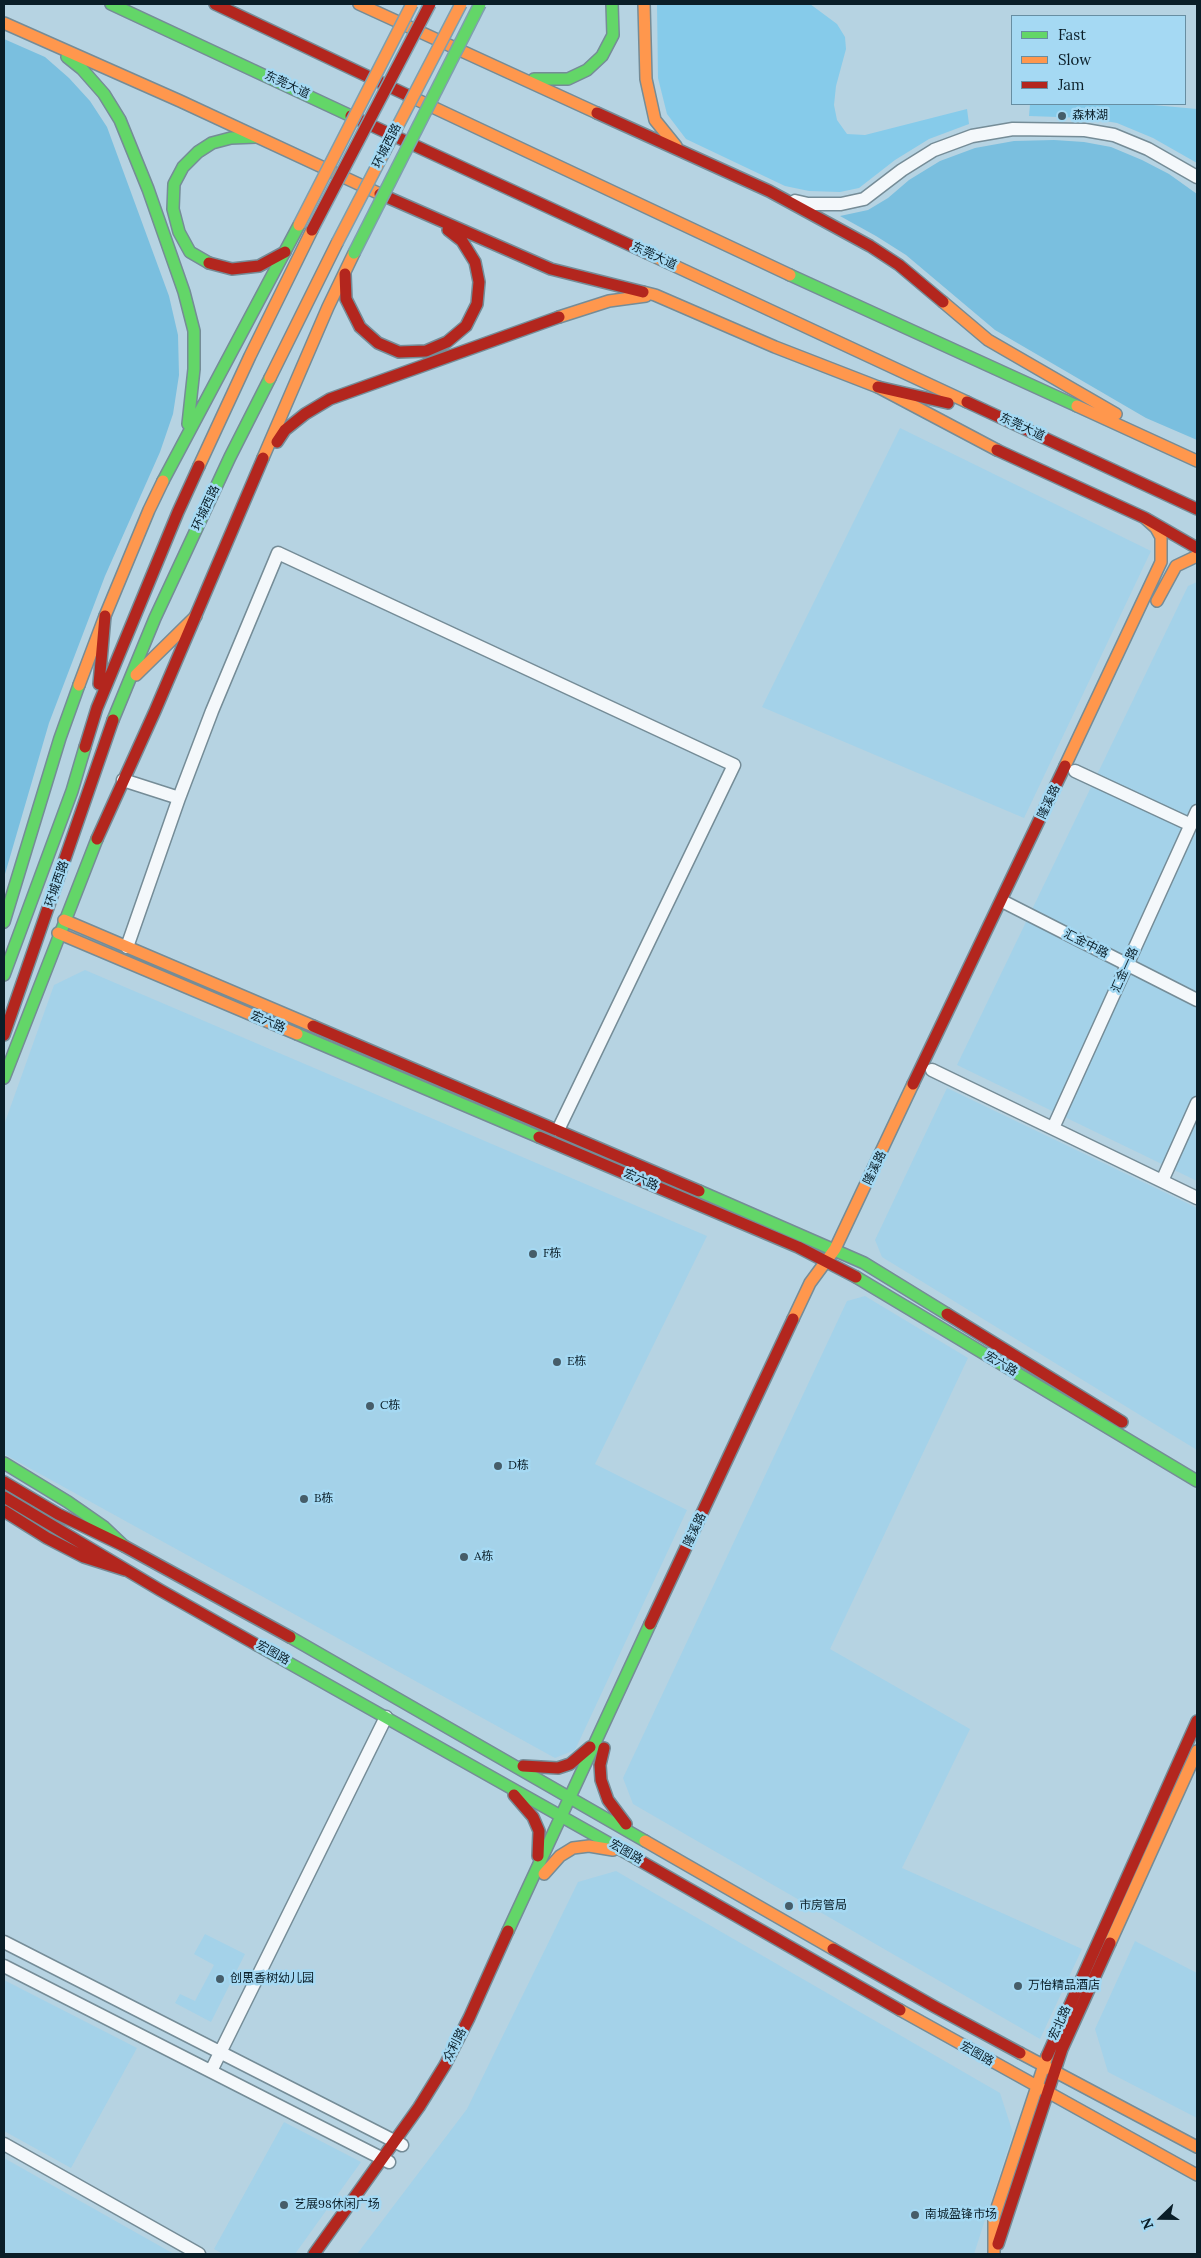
<!DOCTYPE html>
<meta charset="utf-8">
<style>
body{margin:0}
#map{position:relative;width:1201px;height:2258px;overflow:hidden;background:#b6d3e2;font-family:Lora,serif}
canvas{display:block}
.frame{position:absolute;inset:0;border:5px solid #0a1e28;pointer-events:none}
.legend{position:absolute;left:1011px;top:15px;width:175px;height:90px;box-sizing:border-box;background:#a5d9f3;border:1px solid #678ea2;margin:0;padding:6px 9px;list-style:none;font-size:15px;color:#0a1e28}
.legend li{display:flex;align-items:center;gap:10px;height:25px}
.legend b{width:25px;border:1px solid #678ea2}
.north{position:absolute;left:1136px;top:2193px;width:50px;height:50px;-webkit-text-stroke:4px #a5d9f3;paint-order:stroke;rotate:248deg;font-size:14px;font-weight:700;line-height:20px;text-align:center;color:#0a1e28}
.north::after{content:'';display:block;margin:auto;width:18px;height:22px;background:#0a1e28;clip-path:polygon(50% 0,100% 100%,50% 72%,0 100%)}
</style>
<div id="map">
<canvas width="1201" height="2258"></canvas>
<div class="frame"></div>
<ul class="legend">
<li><b style="height:6px;background:#63d668"></b>Fast</li>
<li><b style="height:6px;background:#ff974d"></b>Slow</li>
<li><b style="height:6px;background:#b3261e"></b>Jam</li>
</ul>
<div class="north">N</div>
</div>
<script>
const c = document.querySelector('canvas').getContext('2d');
c.lineJoin = 'round';
function fill(path, color) { c.fillStyle = color; c.fill(path, 'evenodd'); }
const shape = rows => new Path2D(rows.map(r => 'M' + r).join(''));
function trace(path, color, width, dash) { c.strokeStyle = color; c.lineWidth = width; c.lineCap = dash ? 'butt' : 'round'; c.setLineDash(dash || []); c.stroke(path); }
function label(font, color, halo, rows, align = 'center') {
  c.font = font + ' Lora,"Noto Sans SC",serif'; c.lineWidth = 5; c.setLineDash([]); c.textBaseline = 'middle'; c.strokeStyle = halo; c.fillStyle = color; for (const [text, x, y, turn = 0] of rows) {
    c.save(); c.translate(x, y); c.rotate((+turn || 0) * Math.PI / 180); c.textAlign = isNaN(turn) ? turn : align; if (halo) c.strokeText(text, 0, 0); c.fillText(text, 0, 0); c.restore();
  }
}
fill(shape([
 [900,428,1151,551,1024,818,762,707],
 [1197,582,1197,1181,957,1065,1188,586],
 [85,970,707,1236,595,1464,687,1510,575,1750,555,1758,4,1454,4,1125,54,985],
 [947,1088,1197,1208,1197,1450,882,1257,875,1240],
 [865,1296,968,1358,830,1649,970,1729,902,1868,1082,1949,1040,2039,633,1804,623,1778,847,1301],
 [616,1871,1000,2093,1013,2133,974,2254,357,2254,467,2109,578,1882],
 [205,1934,245,1954,211,2022,175,2003,180,1994,195,2001,214,1965,194,1954],
 [1135,1941,1197,1973,1197,2118,1108,2072,1095,2029],
 [4,1980,137,2048,71,2168,4,2131],
 [284,2122,361,2162,295,2254,223,2254,214,2249],
 [4,2158,174,2254,4,2254]
]), '#a4d2e9');
fill(shape([
 [657,4,810,4,837,24,845,37,846,49,836,86,834,105,837,120,847,134,865,135,967,109,969,124,929,139,895,160,859,188,840,192,809,191,785,186,686,139,667,114,658,78],
 [1030,104,1142,104,1197,109,1197,163,1153,138,1117,123,1087,118,1029,116]
]), '#86cbea');
fill(shape([
 [4,39,45,57,69,78,90,101,107,127,169,296,178,335,179,375,173,414,160,452,105,576,49,723,5,874],
 [1054,140,1084,142,1111,147,1142,160,1169,174,1197,194,1197,440,1146,418,995,330,906,255,876,236,840,216,868,210,888,198,909,180,940,161,975,148,1014,141]
]), '#7abfdf');
const street = shape([
 [795,201,808,204,841,204,864,199,902,170,934,150,972,136,1013,129,1085,130,1114,135,1148,149,1197,177],
 [1075,771,1191,825],
 [123,780,179,798],
 [1002,901,1197,1000],
 [127,947,179,798,212,711,278,553,734,765,558,1130],
 [932,1070,1197,1198],
 [1053,1128,1197,811],
 [1162,1181,1197,1103],
 [4,1942,402,2145],
 [4,1966,389,2162],
 [211,2071,386,1717],
 [4,2144,199,2254]
]);
const fast = shape([
 [111,4,351,116],
 [67,57,82,69,104,94,120,120,148,189,184,292,194,331,194,369,188,424],
 [534,79,568,79,587,70,602,56,613,35,612,4],
 [209,263,190,252,179,232,173,209,174,184,183,167,198,152,212,143,231,138,256,137],
 [790,275,1077,406],
 [163,481,299,225],
 [113,720,155,618,230,457,270,378],
 [4,922,60,738,79,685],
 [4,975,72,791,85,747],
 [297,1034,539,1137],
 [4,1078,97,839],
 [699,1191,864,1263,947,1314],
 [856,1277,1197,1481],
 [4,1463,68,1502,104,1527,124,1546],
 [290,1637,645,1841],
 [257,1645,637,1859],
 [508,1931,650,1624]
]);
const slow = shape([
 [359,4,597,113],
 [644,4,646,79,655,120,676,146],
 [4,23,180,101,380,194],
 [407,95,790,275],
 [647,253,967,402],
 [643,292,655,295,775,347,878,387,997,450],
 [943,302,988,340,1116,414],
 [559,317,609,301,646,296],
 [270,378,337,243],
 [1077,406,1197,461],
 [263,458,328,307,354,253],
 [199,466,250,356,312,230],
 [1157,601,1176,566,1197,556],
 [136,675,196,616],
 [79,685,105,616,149,510,163,481],
 [1065,766,1161,562,1161,537,1156,528,1146,519],
 [64,920,313,1026],
 [58,933,297,1034],
 [793,1319,810,1283,835,1249,913,1084],
 [645,1841,833,1949],
 [544,1874,560,1856,573,1848,589,1846,613,1850],
 [1110,1943,1197,1751],
 [900,2010,1197,2175],
 [1020,2053,1197,2147],
 [994,2254,994,2217,1047,2056]
]);
const jam = shape([
 [215,4,407,95],
 [597,113,769,191,870,246,899,265,943,302],
 [351,116,647,253],
 [380,194,551,269,643,292],
 [209,263,232,269,259,266,285,252],
 [345,274,346,299,360,327,378,343,399,352,426,351,447,342,466,326,477,304,479,282,475,262,462,241,448,230],
 [878,387,948,403],
 [967,402,1197,509],
 [277,442,285,430,305,414,330,399,559,317],
 [997,450,1145,518,1197,548],
 [99,684,105,616],
 [85,747,97,708,178,512,199,466],
 [97,839,155,711,263,458],
 [313,1026,699,1191],
 [4,1035,113,720],
 [913,1084,1065,766],
 [539,1137,798,1247,856,1277],
 [947,1314,1122,1422],
 [4,1482,58,1514,124,1546,290,1637],
 [4,1497,160,1590,257,1645],
 [4,1511,47,1538,84,1557,125,1570],
 [650,1624,793,1319],
 [604,1748,600,1765,601,1780,608,1800,626,1824],
 [523,1766,558,1768,570,1764,590,1747],
 [514,1795,533,1817,539,1831,538,1856],
 [637,1859,900,2010],
 [833,1949,935,2007,1020,2053],
 [1047,2056,1197,1721],
 [998,2244,1062,2049,1110,1943],
 [314,2254,419,2107,445,2065,469,2018,508,1931]
]);
trace(street, '#758c97', 15);
trace(fast, '#758c97', 14);
trace(slow, '#758c97', 14);
trace(jam, '#758c97', 14);
trace(street, '#f4f8fb', 12);
trace(fast, '#63d668', 11);
trace(slow, '#ff974d', 11);
trace(jam, '#b3261e', 11);
const fastBridge = shape([
 [354,253,480,4]
]);
const slowBridge = shape([
 [299,225,412,4],
 [337,243,461,4]
]);
const jamBridge = shape([
 [312,230,430,4]
]);
trace(fastBridge, '#7e9fae', 14, []);
trace(slowBridge, '#7e9fae', 14, []);
trace(jamBridge, '#7e9fae', 14, []);
trace(fastBridge, '#63d668', 11);
trace(slowBridge, '#ff974d', 11);
trace(jamBridge, '#b3261e', 11);
for (const [x, y, r, color] of [
 [1062,116,5,"#465d69"],
 [533,1254,5,"#465d69"],
 [557,1362,5,"#465d69"],
 [370,1406,5,"#465d69"],
 [498,1466,5,"#465d69"],
 [304,1499,5,"#465d69"],
 [464,1557,5,"#465d69"],
 [789,1906,5,"#465d69"],
 [220,1979,5,"#465d69"],
 [1018,1986,5,"#465d69"],
 [284,2205,5,"#465d69"],
 [915,2215,5,"#465d69"]
]) { const dot = new Path2D(); dot.arc(x, y, r, 0, 2 * Math.PI); c.fillStyle = color; c.fill(dot); trace(dot, '#a5d9f3', 2); }
label('12px', '#0a1e28', '#a5d9f3', [
 ["东莞大道",287,85,25],
 ["环城西路",387,146,-63],
 ["东莞大道",654,256,25],
 ["东莞大道",1022,427,25],
 ["环城西路",206,508,-65],
 ["隆溪路",1049,802,-65],
 ["环城西路",57,884,-71],
 ["汇金中路",1086,944,27],
 ["汇金一路",1125,970,-66],
 ["宏六路",268,1022,23],
 ["隆溪路",875,1168,-64],
 ["宏六路",641,1180,23],
 ["宏六路",1001,1364,31],
 ["隆溪路",695,1530,-65],
 ["宏图路",273,1653,29],
 ["宏图路",626,1852,30],
 ["宏北路",1060,2023,-66],
 ["众利路",455,2045,-63],
 ["宏图路",977,2054,29]
]);
label('12px', '#0a1e28', '#a5d9f3', [
 ["森林湖",1072,116],
 ["F栋",543,1254],
 ["E栋",567,1362],
 ["C栋",380,1406],
 ["D栋",508,1466],
 ["B栋",314,1499],
 ["A栋",474,1557],
 ["市房管局",799,1906],
 ["创思香树幼儿园",230,1979],
 ["万怡精品酒店",1028,1986],
 ["艺展98休闲广场",294,2205],
 ["南城盈锋市场",925,2215]
], 'left');
</script>
